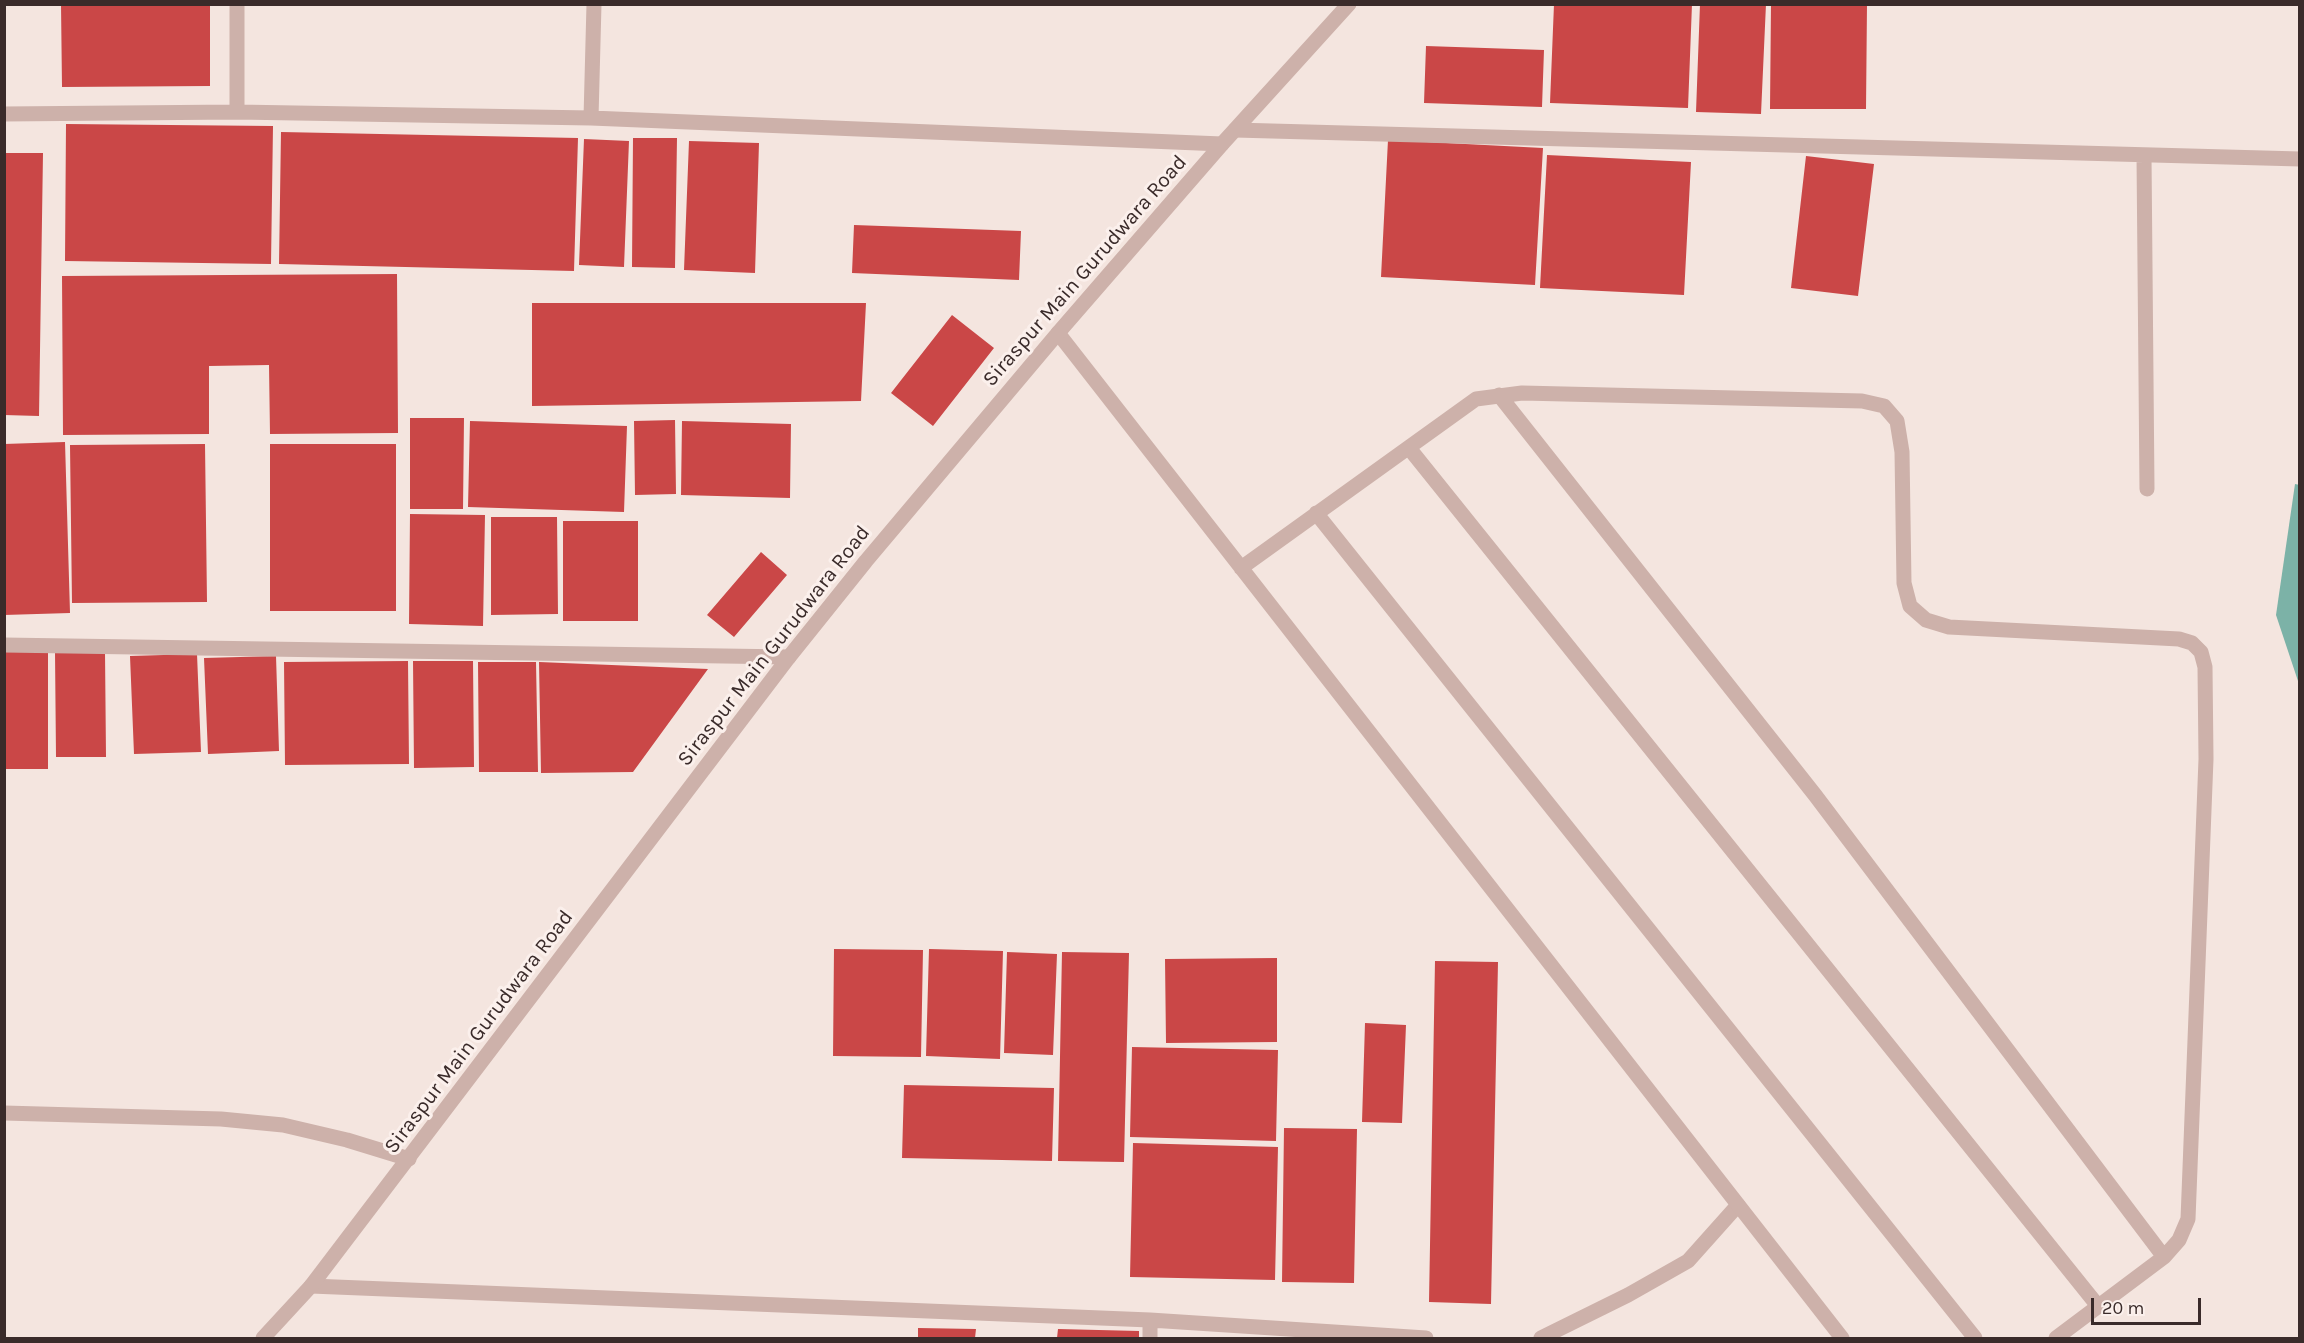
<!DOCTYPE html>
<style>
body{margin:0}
#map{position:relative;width:2304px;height:1343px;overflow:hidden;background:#f4e5df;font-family:Karla,sans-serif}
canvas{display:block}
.frame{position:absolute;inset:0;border:6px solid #3a2b2a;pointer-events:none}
.scale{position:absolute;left:2091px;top:1298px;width:110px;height:27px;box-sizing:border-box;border:3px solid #3a2b2a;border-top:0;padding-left:8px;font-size:18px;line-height:21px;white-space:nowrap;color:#3a2b2a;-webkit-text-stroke:4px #fbf0ec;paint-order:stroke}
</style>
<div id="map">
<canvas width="2304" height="1343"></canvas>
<div class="frame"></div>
<div class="scale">20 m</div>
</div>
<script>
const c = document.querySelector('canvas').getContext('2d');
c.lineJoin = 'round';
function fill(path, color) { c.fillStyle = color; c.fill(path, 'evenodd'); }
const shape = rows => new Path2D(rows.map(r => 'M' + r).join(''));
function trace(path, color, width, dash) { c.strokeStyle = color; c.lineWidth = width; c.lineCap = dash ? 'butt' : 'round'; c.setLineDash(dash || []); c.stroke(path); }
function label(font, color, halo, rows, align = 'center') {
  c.font = font + ' Karla,sans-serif'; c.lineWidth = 6; c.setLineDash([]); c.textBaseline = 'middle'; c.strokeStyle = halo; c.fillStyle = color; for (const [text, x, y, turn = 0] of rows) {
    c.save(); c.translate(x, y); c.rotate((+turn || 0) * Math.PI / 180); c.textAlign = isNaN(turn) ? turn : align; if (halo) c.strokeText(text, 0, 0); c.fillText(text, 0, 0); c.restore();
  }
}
fill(shape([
 [2295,484,2300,485,2299,684,2276,615]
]), '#7cb2a7');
fill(shape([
 [61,4,210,4,210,86,62,87],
 [1554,4,1692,4,1688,108,1550,103],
 [1700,4,1766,4,1761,114,1696,112],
 [1771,4,1867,4,1866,109,1770,109],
 [1426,46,1544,50,1542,107,1424,103],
 [66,124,273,126,271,264,65,261],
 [281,132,578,138,574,271,279,264],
 [633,138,677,138,675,268,632,267],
 [584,139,629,141,624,267,579,265],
 [1388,140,1543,148,1535,285,1381,277],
 [689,141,759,143,755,273,684,270],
 [4,153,43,153,39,416,4,415],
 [1547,155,1691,162,1684,295,1540,288],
 [1806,156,1874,164,1858,296,1791,288],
 [854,225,1021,231,1019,280,852,273],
 [397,274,398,433,270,434,269,365,209,366,209,434,63,435,62,276],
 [532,303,866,303,861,401,532,406],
 [952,315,994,348,933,426,891,393],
 [410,418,464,418,463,509,410,509],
 [675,420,676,494,635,495,634,421],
 [470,421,627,426,624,512,468,507],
 [682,421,791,424,790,498,681,495],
 [65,442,70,613,4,615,4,444],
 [205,444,207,602,72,603,70,445],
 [270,444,396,444,396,611,270,611],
 [410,514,485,515,483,626,409,624],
 [491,517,557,517,558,614,491,615],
 [563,521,638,521,638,621,563,621],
 [761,552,787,575,734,637,707,615],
 [4,647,48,647,48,769,4,769],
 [55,652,105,652,106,757,56,757],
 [197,654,201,752,134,754,130,656],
 [276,656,279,751,208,754,204,658],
 [408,661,409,764,285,765,284,662],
 [413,661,473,661,474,767,414,768],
 [478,662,536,662,538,772,479,772],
 [539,662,708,669,633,772,541,773],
 [834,949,923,950,921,1057,833,1056],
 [929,949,1003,951,1000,1059,926,1056],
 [1007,952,1057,954,1053,1055,1004,1053],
 [1062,952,1129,953,1124,1162,1058,1161],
 [1277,958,1277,1042,1166,1043,1165,959],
 [1435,961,1498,962,1491,1304,1429,1302],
 [1365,1023,1406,1025,1402,1123,1362,1122],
 [1132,1047,1278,1050,1276,1141,1130,1137],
 [904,1085,1054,1088,1052,1161,902,1158],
 [1284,1128,1357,1129,1354,1283,1282,1282],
 [1133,1143,1278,1147,1275,1280,1130,1277],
 [918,1328,976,1329,975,1338,918,1338],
 [1058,1329,1139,1331,1139,1338,1057,1338]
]), '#ca4747');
trace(shape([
 [237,4,237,112],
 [4,114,237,112,591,118,1222,144],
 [591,118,594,4],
 [4,645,789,657],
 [4,1113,221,1119,283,1125,347,1140,409,1159],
 [311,1286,1150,1320,1426,1338],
 [1150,1320,1150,1338],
 [1541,1338,1628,1295,1688,1261,1738,1205]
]), '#cdb1aa', 15);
trace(shape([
 [1235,130,2300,159],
 [2144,156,2147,489],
 [1058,333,1842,1338],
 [1499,395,1815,795,2164,1257],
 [1409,448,2098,1306],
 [1316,513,1975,1338],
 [1241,568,1476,399,1522,393,1862,401,1884,406,1897,421,1902,452,1904,583,1910,606,1926,620,1949,627,2179,639,2192,643,2201,652,2205,667,2206,759,2188,1219,2179,1240,2164,1257,2056,1338]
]), '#cdb1aa', 15);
trace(shape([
 [263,1338,311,1286,789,657,866,561,1058,333,1222,144,1349,4]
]), '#cdb1aa', 15);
label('21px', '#3a2b2a', '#fbf0ec', [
 ["Siraspur Main Gurudwara Road",1085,271,-49],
 ["Siraspur Main Gurudwara Road",774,646,-52],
 ["Siraspur Main Gurudwara Road",479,1032,-53]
]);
</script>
